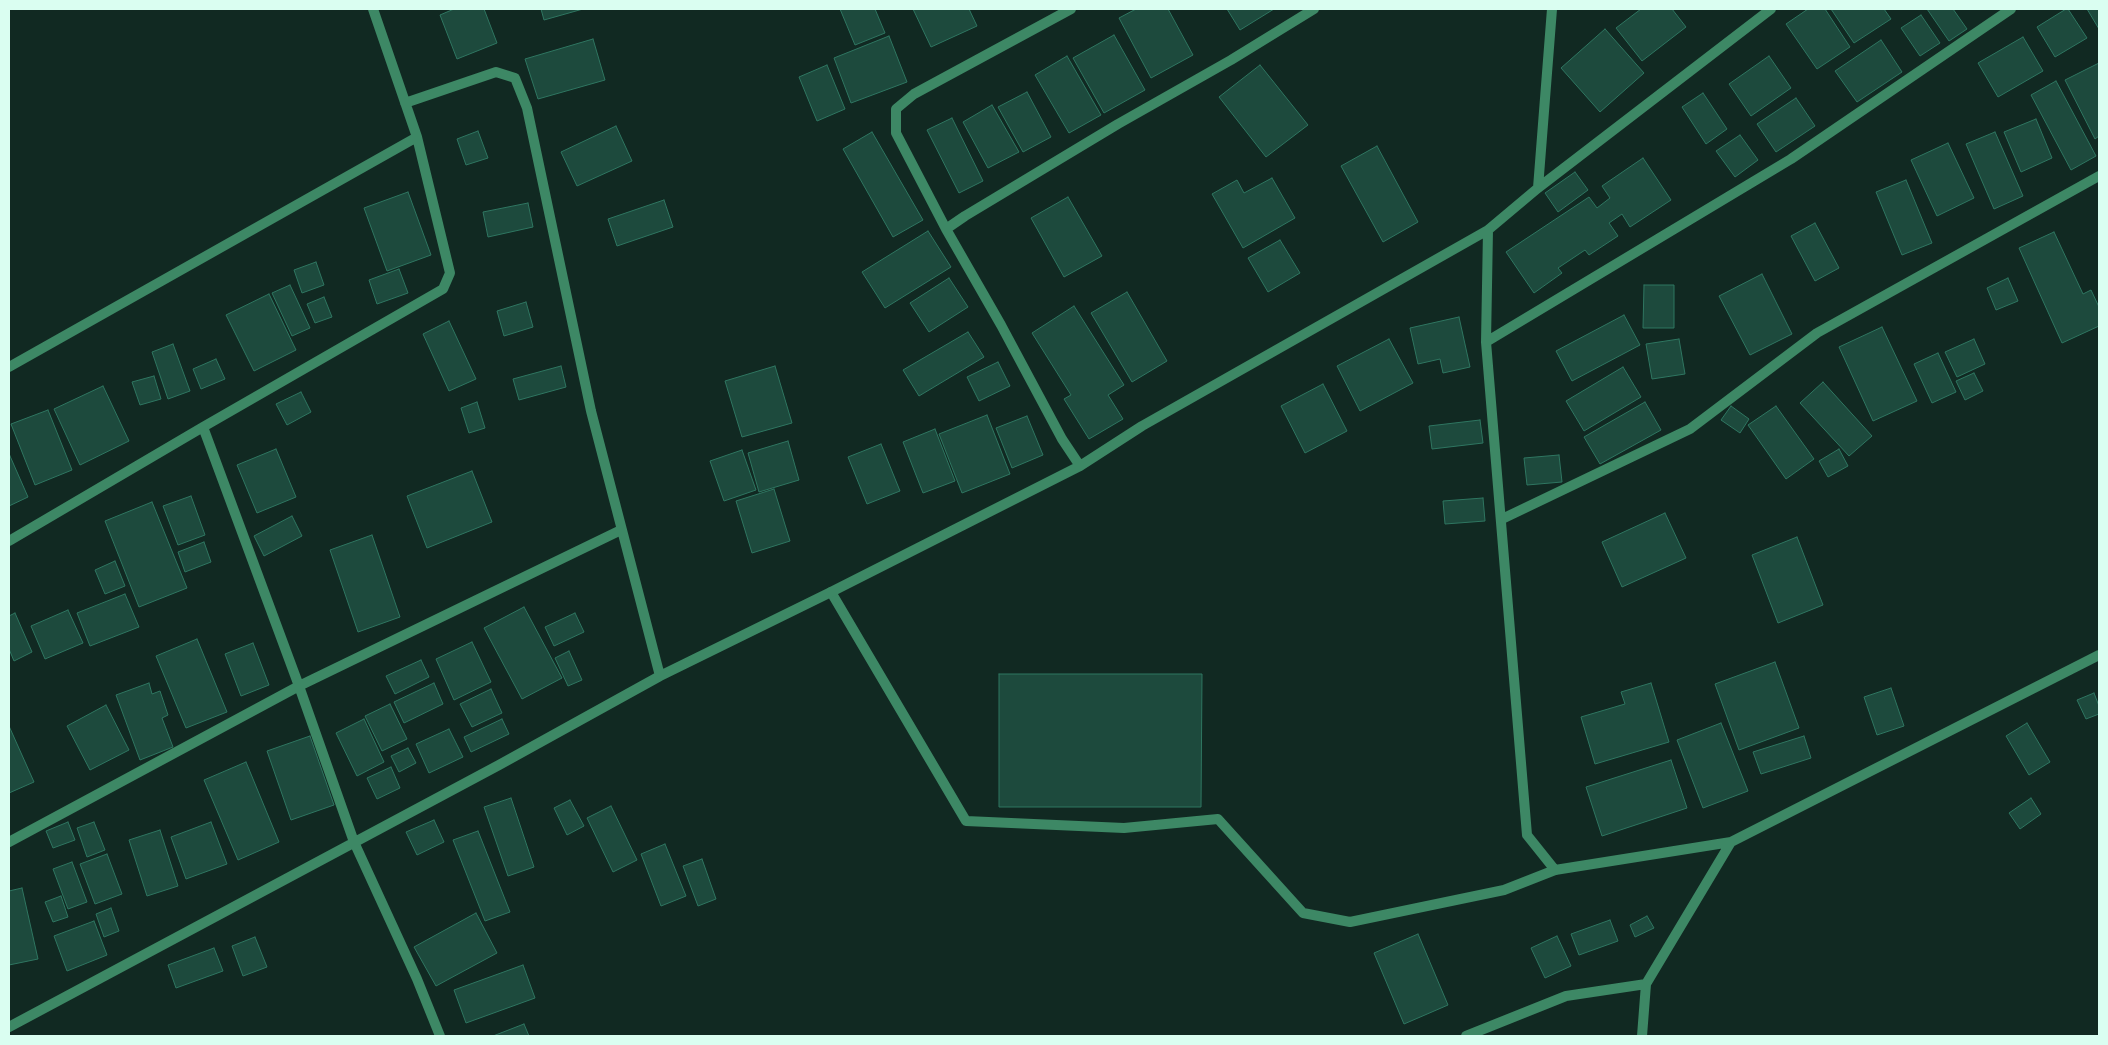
<!DOCTYPE html>
<style>
body{margin:0}
#map{position:relative;width:2108px;height:1045px;overflow:hidden;background:#112922;font-family:"Titillium Web",sans-serif}
canvas{display:block}
.frame{position:absolute;inset:0;border:10px solid #dafef1;pointer-events:none}
</style>
<div id="map">
<canvas width="2108" height="1045"></canvas>
<div class="frame"></div>
</div>
<script>
const c = document.querySelector('canvas').getContext('2d');
c.lineJoin = 'round';
function fill(path, color) { c.fillStyle = color; c.fill(path, 'evenodd'); }
const shape = rows => new Path2D(rows.map(r => 'M' + r).join(''));
function trace(path, color, width, dash) { c.strokeStyle = color; c.lineWidth = width; c.lineCap = dash ? 'butt' : 'round'; c.setLineDash(dash || []); c.stroke(path); }
const building = shape([
 [454,9,484,9,497,43,457,59,440,15,454,9],
 [541,9,583,9,544,20,541,9],
 [840,9,875,9,885,33,855,45,840,9],
 [913,9,969,9,977,26,931,47,913,9],
 [1136,9,1168,9,1193,55,1151,78,1119,18,1136,9],
 [1227,9,1274,9,1240,30,1227,9],
 [1641,9,1672,9,1686,27,1642,61,1616,28,1641,9],
 [1808,9,1825,9,1850,47,1817,69,1786,24,1808,9],
 [1831,9,1884,9,1891,19,1854,43,1831,9],
 [1927,9,1953,9,1967,29,1949,41,1927,9],
 [2066,9,2068,9,2087,38,2055,57,2037,27,2066,9],
 [2087,9,2099,9,2099,29,2087,9],
 [1921,15,1940,43,1920,56,1901,28,1921,15],
 [1605,29,1644,73,1600,112,1561,68,1605,29],
 [1114,35,1145,90,1104,113,1073,58,1114,35],
 [889,36,907,82,851,103,834,58,889,36],
 [2023,37,2043,71,1998,97,1978,63,2023,37],
 [593,39,605,80,538,99,525,59,593,39],
 [1881,40,1902,72,1857,102,1835,71,1881,40],
 [1067,56,1101,115,1069,133,1035,75,1067,56],
 [1769,56,1791,88,1751,116,1729,84,1769,56],
 [2099,63,2099,136,2095,139,2065,80,2099,63],
 [827,65,845,109,817,121,799,77,827,65],
 [1260,65,1308,125,1266,157,1219,97,1260,65],
 [2056,81,2096,156,2071,170,2031,95,2056,81],
 [1027,92,1051,137,1023,152,998,107,1027,92],
 [1703,93,1727,129,1706,144,1682,107,1703,93],
 [1796,98,1815,126,1776,152,1757,124,1796,98],
 [992,105,1019,152,988,168,963,122,992,105],
 [952,118,983,181,959,193,927,130,952,118],
 [2036,119,2052,158,2021,172,2004,132,2036,119],
 [616,126,632,161,577,186,561,152,616,126],
 [478,131,488,158,466,165,457,139,478,131],
 [872,132,923,220,893,237,843,149,872,132],
 [1995,132,2023,196,1994,209,1966,144,1995,132],
 [1740,135,1758,160,1735,177,1716,151,1740,135],
 [1948,143,1974,198,1937,216,1911,160,1948,143],
 [1377,146,1418,222,1383,242,1341,166,1377,146],
 [1643,158,1671,200,1630,227,1622,214,1609,223,1618,236,1589,255,1585,250,1558,268,1562,273,1534,293,1506,252,1589,197,1597,208,1610,198,1602,186,1643,158],
 [1575,172,1588,190,1558,212,1545,193,1575,172],
 [1272,178,1295,218,1243,248,1212,194,1237,180,1244,193,1272,178],
 [1906,180,1932,243,1902,255,1876,192,1906,180],
 [408,192,431,255,387,271,364,208,408,192],
 [1068,197,1102,256,1064,277,1031,218,1068,197],
 [664,200,673,227,617,246,608,219,664,200],
 [528,203,533,227,488,237,483,212,528,203],
 [1815,223,1839,268,1815,281,1791,236,1815,223],
 [928,231,951,267,885,308,862,272,928,231],
 [2054,232,2083,294,2091,290,2099,307,2099,326,2062,343,2019,248,2054,232],
 [1280,240,1300,273,1268,292,1248,258,1280,240],
 [316,262,324,285,302,293,294,270,316,262],
 [399,269,408,293,377,304,369,280,399,269],
 [1762,274,1792,334,1750,355,1719,296,1762,274],
 [949,278,968,307,929,332,910,303,949,278],
 [2008,278,2018,301,1996,310,1987,288,2008,278],
 [290,285,310,328,292,336,272,293,290,285],
 [1644,285,1674,285,1674,328,1643,328,1644,285],
 [1127,292,1167,361,1132,382,1091,313,1127,292],
 [269,294,296,350,254,371,226,315,269,294],
 [324,297,332,317,315,323,307,304,324,297],
 [526,302,533,327,504,336,497,311,526,302],
 [1074,306,1124,385,1108,395,1123,419,1089,439,1064,399,1071,395,1032,333,1074,306],
 [1624,315,1640,345,1572,381,1556,351,1624,315],
 [1459,317,1470,367,1443,373,1440,359,1418,364,1410,328,1459,317],
 [449,321,476,379,449,391,423,334,449,321],
 [1882,327,1917,401,1873,421,1839,347,1882,327],
 [968,332,984,357,919,396,903,370,968,332],
 [1389,339,1413,383,1360,411,1337,366,1389,339],
 [1679,339,1685,374,1652,379,1646,344,1679,339],
 [1974,339,1985,364,1957,377,1945,352,1974,339],
 [173,344,190,391,168,399,152,352,173,344],
 [1938,353,1956,392,1932,403,1914,364,1938,353],
 [216,359,225,379,201,389,193,369,216,359],
 [998,362,1010,386,979,401,967,377,998,362],
 [561,366,566,387,519,400,513,379,561,366],
 [775,366,792,423,742,437,725,381,775,366],
 [1623,367,1641,397,1584,431,1566,401,1623,367],
 [1974,373,1983,391,1965,400,1956,381,1974,373],
 [154,376,161,399,140,405,132,382,154,376],
 [1823,382,1872,436,1849,456,1800,403,1823,382],
 [1323,384,1347,431,1305,453,1281,406,1323,384],
 [103,386,129,441,80,465,54,409,103,386],
 [301,392,311,412,287,425,276,404,301,392],
 [477,402,485,428,469,433,461,408,477,402],
 [1645,402,1661,430,1600,464,1584,437,1645,402],
 [1731,406,1749,419,1740,433,1721,420,1731,406],
 [1776,406,1814,459,1786,479,1748,425,1776,406],
 [48,410,72,470,35,485,11,424,48,410],
 [987,415,1010,474,962,493,939,434,987,415],
 [1027,416,1043,455,1012,468,996,428,1027,416],
 [1480,420,1483,443,1432,449,1429,426,1480,420],
 [935,429,955,481,923,493,903,442,935,429],
 [788,441,799,480,759,492,748,453,788,441],
 [881,444,900,491,867,504,848,457,881,444],
 [276,449,296,497,257,513,237,465,276,449],
 [1839,449,1848,466,1828,477,1819,461,1839,449],
 [742,450,756,490,724,501,710,461,742,450],
 [1559,455,1562,482,1527,485,1524,458,1559,455],
 [10,456,28,497,9,506,9,457,10,456],
 [472,471,492,522,427,548,407,496,472,471],
 [774,489,790,541,752,553,736,501,774,489],
 [191,496,205,535,178,545,163,506,191,496],
 [1483,498,1485,521,1445,524,1443,501,1483,498],
 [152,502,187,588,139,607,105,521,152,502],
 [1665,513,1686,558,1622,587,1602,542,1665,513],
 [292,516,302,536,264,556,254,536,292,516],
 [372,535,400,617,358,632,330,550,372,535],
 [1797,537,1823,605,1778,623,1752,555,1797,537],
 [204,542,211,562,185,572,178,552,204,542],
 [115,561,125,586,105,594,95,570,115,561],
 [125,594,139,627,90,646,77,613,125,594],
 [524,607,562,678,522,699,484,628,524,607],
 [68,610,83,643,45,659,31,626,68,610],
 [15,613,32,652,14,661,9,649,9,616,15,613],
 [575,613,584,632,554,646,545,627,575,613],
 [197,639,227,712,186,728,156,656,197,639],
 [472,642,491,682,454,700,436,659,472,642],
 [253,643,269,685,241,696,225,654,253,643],
 [569,651,582,680,568,686,555,658,569,651],
 [421,660,429,677,395,694,386,676,421,660],
 [1775,662,1799,728,1739,750,1715,684,1775,662],
 [999,674,1202,674,1201,807,999,807,999,674],
 [149,683,152,694,160,691,168,715,162,718,173,747,140,760,116,695,149,683],
 [434,683,443,704,404,723,394,702,434,683],
 [1651,683,1669,742,1595,764,1581,717,1625,704,1621,692,1651,683],
 [1891,688,1904,726,1877,735,1864,697,1891,688],
 [491,689,502,713,472,727,460,704,491,689],
 [2094,693,2099,706,2099,714,2086,719,2077,700,2094,693],
 [390,704,407,739,382,751,365,716,390,704],
 [106,705,129,750,90,770,67,726,106,705],
 [364,719,384,762,357,776,336,733,364,719],
 [502,719,509,734,471,752,464,737,502,719],
 [1721,723,1748,791,1703,808,1677,740,1721,723],
 [2027,723,2050,762,2029,775,2006,736,2027,723],
 [9,726,34,782,9,793,9,726],
 [449,729,463,757,429,773,416,744,449,729],
 [310,736,334,805,291,820,267,751,310,736],
 [1804,736,1811,758,1761,774,1753,752,1804,736],
 [408,748,416,763,399,772,391,756,408,748],
 [1671,760,1687,808,1602,836,1586,787,1671,760],
 [246,762,279,842,238,860,204,780,246,762],
 [391,767,400,788,377,799,367,778,391,767],
 [511,798,534,867,508,876,484,807,511,798],
 [2031,798,2041,814,2020,829,2009,813,2031,798],
 [570,800,584,826,567,835,554,808,570,800],
 [611,806,637,860,613,872,587,818,611,806],
 [434,820,444,842,417,855,406,832,434,820],
 [68,822,75,840,53,848,46,831,68,822],
 [94,822,105,850,87,857,77,828,94,822],
 [211,822,227,864,186,879,171,837,211,822],
 [160,830,178,886,147,896,129,840,160,830],
 [478,831,510,912,485,921,453,840,478,831],
 [665,844,686,896,661,906,641,854,665,844],
 [107,854,122,894,95,904,80,864,107,854],
 [702,859,716,899,698,906,683,866,702,859],
 [72,862,87,902,68,909,53,869,72,862],
 [22,888,38,959,9,965,9,891,22,888],
 [61,896,68,917,53,922,45,902,61,896],
 [111,908,119,931,104,937,96,914,111,908],
 [476,913,497,953,436,986,414,947,476,913],
 [1647,916,1654,928,1635,937,1630,925,1647,916],
 [1610,920,1618,941,1579,955,1571,934,1610,920],
 [94,921,107,955,67,971,54,936,94,921],
 [1418,934,1448,1005,1404,1024,1374,953,1418,934],
 [1557,936,1571,966,1545,978,1531,948,1557,936],
 [255,937,267,967,243,976,232,946,255,937],
 [214,948,223,971,176,988,168,965,214,948],
 [523,965,535,998,466,1023,454,990,523,965],
 [524,1024,529,1036,493,1036,524,1024]
]);
fill(building, '#1d4a3d');
trace(building, '#2f7661', 1);
trace(shape([
 [831,592,966,821,1124,828,1218,819,1303,913,1350,922,1504,890,1555,870]
]), '#3d8865', 10);
trace(shape([
 [1071,9,914,94,896,109,896,133,946,229,1001,325,1062,439,1080,466],
 [405,103,496,72,515,78,527,108,591,411,660,676],
 [1538,188,1771,9],
 [946,229,965,216,1118,124,1231,60,1314,9],
 [1488,230,1486,342,1527,835,1555,870,1731,842,2099,655],
 [1486,342,1791,159,2011,9],
 [9,367,417,137],
 [203,427,299,686,354,842,417,979,440,1036],
 [1502,519,1690,429,1817,333,2099,176],
 [9,541,203,427,443,289,450,273,417,137,373,9],
 [9,842,299,686,621,530],
 [9,1027,499,765,660,676,831,592,1080,466,1142,426,1488,230,1538,188,1552,9],
 [1466,1036,1566,996,1646,984],
 [1642,1036,1646,984,1731,842]
]), '#3d8865', 10);
</script>
